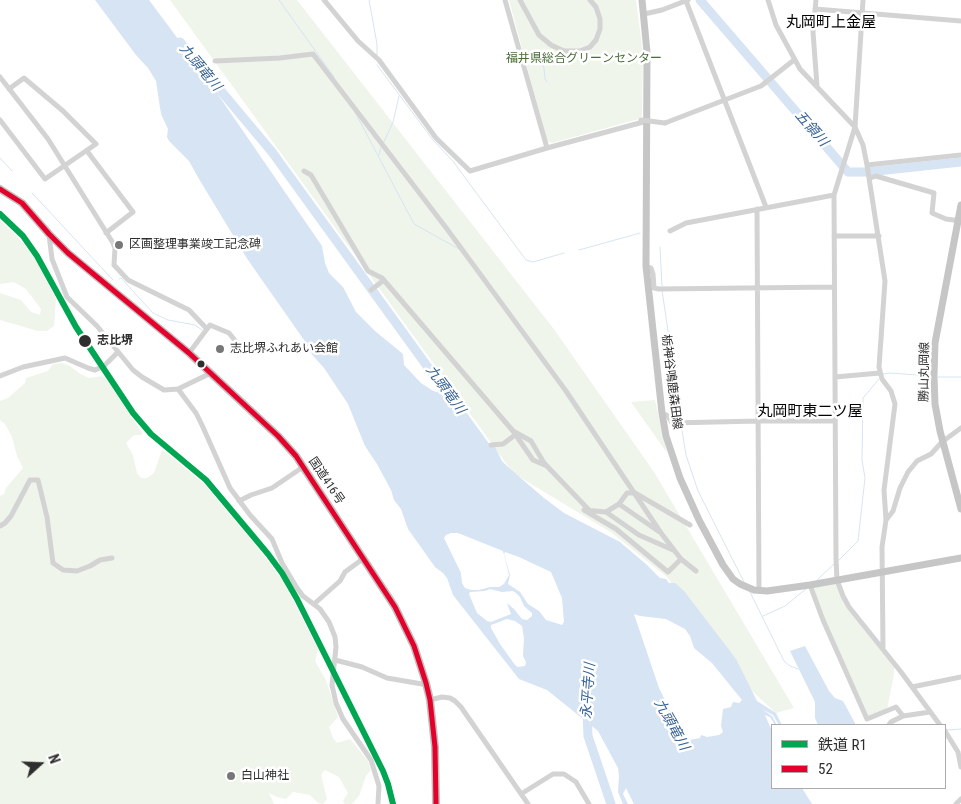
<!DOCTYPE html>
<meta charset="utf-8">
<style>
body{margin:0}
#map{position:relative;width:961px;height:804px;overflow:hidden;background:#fff;font-family:"Roboto Condensed","Noto Sans JP",sans-serif}
canvas{display:block}
.legend{position:absolute;left:771px;top:724px;width:175px;height:65px;box-sizing:border-box;background:#fff;border:1px solid #ababab;margin:0;padding:6px 9px;list-style:none;font-size:15px;color:#2e2e2e}
.legend li{display:flex;align-items:center;gap:10px;height:25px}
.legend b{width:25px;border:1px solid #ababab}
.north{position:absolute;left:15px;top:739px;width:50px;height:50px;-webkit-text-stroke:4px #fff;paint-order:stroke;rotate:70deg;font-size:14px;font-weight:700;line-height:20px;text-align:center;color:#2e2e2e}
.north::after{content:'';display:block;margin:auto;width:18px;height:22px;background:#2e2e2e;clip-path:polygon(50% 0,100% 100%,50% 72%,0 100%)}
</style>
<div id="map">
<canvas width="961" height="804"></canvas>
<ul class="legend">
<li><b style="height:6px;background:#00a651"></b>鉄道 R1</li>
<li><b style="height:6px;background:#e4002b"></b>52</li>
</ul>
<div class="north">N</div>
</div>
<script>
const c = document.querySelector('canvas').getContext('2d');
c.lineJoin = 'round';
function fill(path, color) { c.fillStyle = color; c.fill(path, 'evenodd'); }
const shape = rows => new Path2D(rows.map(r => 'M' + r).join(''));
function trace(path, color, width, dash) { c.strokeStyle = color; c.lineWidth = width; c.lineCap = dash ? 'butt' : 'round'; c.setLineDash(dash || []); c.stroke(path); }
function label(font, color, halo, rows, align = 'center') {
  c.font = font + ' "Roboto Condensed","Noto Sans JP",sans-serif'; c.lineWidth = 5; c.setLineDash([]); c.textBaseline = 'middle'; c.strokeStyle = halo; c.fillStyle = color; for (const [text, x, y, turn = 0] of rows) {
    c.save(); c.translate(x, y); c.rotate((+turn || 0) * Math.PI / 180); c.textAlign = isNaN(turn) ? turn : align; if (halo) c.strokeText(text, 0, 0); c.fillText(text, 0, 0); c.restore();
  }
}
fill(shape([
 [170,0,297,0,553,328,654,472,794,708,776,713,752,691,667,577,612,533,513,473],
 [509,0,636,0,643,54,642,116,639,119,552,143,547,141],
 [0,220,24,244,35,259,56,299,54,326,47,331,38,331,0,320,0,293,21,300,31,312,40,315,41,309,26,289,14,282,0,284],
 [62,363,70,366,79,373,89,378,103,376,109,383,131,417,142,432,142,435,134,435,126,443,133,455,137,473,141,478,147,478,154,473,162,450,167,453,204,484,256,545,283,581,318,649,315,661,326,680,338,717,329,727,333,738,337,743,350,739,368,761,371,770,366,776,359,796,352,804,345,804,343,801,348,793,339,777,325,770,321,775,327,799,323,804,318,803,310,795,293,792,286,799,277,797,269,793,274,804,0,804,0,496,4,494,6,488,23,468,17,456,12,437,5,424,0,420,0,401,8,398,25,383,26,378,48,371,53,364],
 [655,400,667,453,631,402],
 [837,580,843,596,894,664,894,674,887,710,867,719,810,585]
]), '#eff5eb');
fill(shape([
 [95,0,149,0,199,67,322,246,325,263,329,273,343,287,356,312,375,331,403,354,404,365,421,383,433,391,447,394,454,400,470,420,475,435,480,440,495,447,502,461,508,467,544,498,564,513,620,542,647,565,660,578,666,579,669,583,675,583,684,591,736,659,757,701,776,713,782,725,779,725,773,715,762,709,772,716,777,725,775,725,770,717,765,715,772,731,772,788,802,788,812,804,634,804,626,788,623,794,628,804,623,804,618,792,619,776,618,768,598,731,547,690,519,679,453,595,447,578,443,573,435,567,408,529,401,509,394,500,391,490,377,464,365,446,348,404,324,368,309,351,304,340,248,260,199,179,189,161,169,141,167,137,168,129,161,114,156,81,148,68,136,55],
 [451,533,458,533,503,551,509,575,504,584,499,587,490,587,479,590,471,590,465,588,462,583,461,573,444,538,446,535],
 [505,552,519,557,551,572,562,598,564,622,562,625,546,620,539,611,528,604,520,592,508,584,510,575,504,554],
 [490,589,502,592,513,591,516,593,520,597,524,606,532,613,532,616,527,620,522,619,514,609,507,603,511,614,491,622,487,621,477,613,469,594,470,592,485,591],
 [634,614,640,616,666,619,685,629,690,636,694,648,712,663,742,700,739,703,733,702,731,707,723,709,721,726,723,732,719,735,707,737,701,735,700,738,690,740,692,748,688,749,678,731,674,718,659,688],
 [507,619,515,621,522,626,524,638,523,656,526,662,525,666,518,667,515,665,500,644,491,628,491,625],
 [805,646,829,691,835,698,843,701,856,725,818,725,815,718,815,702,790,651]
]), '#d6e4f3');
trace(shape([
 [279,0,334,77],
 [369,0,377,44,377,55],
 [539,57,544,68,545,79,547,82],
 [377,65,433,140,452,160,526,260,533,262,564,253],
 [355,112,414,224,459,249],
 [383,144,393,122,399,96],
 [379,155,381,147],
 [0,158,12,171],
 [32,193,113,280],
 [660,247,662,286],
 [579,250,640,233],
 [119,279,121,278,153,313,168,320,195,325,202,330],
 [662,290,681,420],
 [883,374,890,373,931,376],
 [938,377,961,377],
 [681,424,686,455,698,491,745,584],
 [839,560,858,541,865,478,862,460,863,398,879,379],
 [817,580,834,564],
 [750,592,784,661,790,666,798,669],
 [763,616,785,606,806,589],
 [947,730,961,729]
]), '#d6e4f3', 1);
trace(shape([
 [700,0,848,172,868,172,961,162],
 [180,42,272,152,488,450],
 [587,713,588,736,611,804]
]), '#d6e4f3', 9);
trace(shape([
 [324,0,358,41,379,60,436,138,470,171,547,148,647,121],
 [505,0,547,148],
 [520,0,539,35,551,45,564,51,580,51,590,47,596,40,600,29,600,19,596,7,590,0],
 [768,0,776,25,800,69,855,127,863,145,867,165,885,281,879,367,882,379,891,391,895,404,884,490,886,520,882,547,883,648],
 [816,0,813,32,817,86],
 [863,0,855,127,834,195,836,559,837,580,843,596,849,607,901,672,940,725],
 [686,1,766,207],
 [815,9,961,21],
 [644,14,662,10,688,0],
 [215,61,280,58,313,54,447,229,566,391,661,533],
 [0,77,48,139,113,243,115,248,114,265,128,280,189,310,207,329],
 [0,120,45,179,96,144,63,111,24,78,9,89],
 [665,123,761,86,794,60],
 [87,151,133,212,106,233],
 [867,165,961,155],
 [304,171,311,175,368,271,382,278,513,431],
 [870,178,876,176,934,193,932,213,946,219,961,221],
 [757,209,759,591],
 [670,231,686,223,834,195],
 [49,235,52,259,67,297,97,326,133,370,142,377,164,390,178,389,196,413,202,425,230,488,250,515,272,539,282,563,297,588,303,596,320,609,329,622,335,637,336,647,332,685,336,703,343,719,371,760,379,786,378,804],
 [834,236,879,236],
 [646,266,651,268,653,274,654,288,659,289,834,287],
 [371,290,384,280],
 [189,353,210,325,229,333,241,348],
 [0,376,23,367,65,358,88,368,95,370,104,366,118,352],
 [835,377,880,373],
 [178,389,211,373],
 [662,413,668,416,672,423,758,421,835,421],
 [491,445,503,444,515,435],
 [547,466,533,460,513,431,531,441,544,463,589,510],
 [239,501,251,495,272,488,303,467],
 [619,504,606,512,639,535,673,550],
 [606,512,584,510,616,529,668,572,681,559],
 [886,520,893,511,900,488,908,472,917,461,931,454,942,442,961,428],
 [690,525,635,493,627,493,619,504,661,533,681,559,696,571],
 [0,526,5,523,11,516,30,480,38,480,47,517,53,563,63,570,77,571,90,566,100,560,112,558],
 [810,585,823,620,867,719,896,707,903,716,930,712],
 [314,604,340,581,345,572,364,558],
 [335,660,362,667,387,678,422,684,426,683],
 [912,687,961,677],
 [430,700,442,697,450,698,455,701,461,707,528,804],
 [889,725,891,722,903,716],
 [945,731,958,752,961,767],
 [521,794,553,774,564,774,576,782,589,804],
 [956,804,961,799]
]), '#d3d3d3', 5);
trace(shape([
 [642,0,647,52,646,266,662,413,666,436,680,478,699,520,723,565,733,579,740,584,754,590,767,591,810,585,961,558],
 [961,205,935,343,934,376,935,404,940,431,961,509]
]), '#c6c6c6', 7);
trace(shape([
 [0,189,22,203,49,234,68,253,189,353,278,436,296,456,395,607,414,646,426,683,430,700,435,747,436,804]
]), '#c0c0c0', 8);
trace(shape([
 [641,120,665,123]
]), '#d3d3d3', 5);
trace(shape([
 [0,189,22,203,49,234,68,253,189,353,278,436,296,456,395,607,414,646,426,683,430,700,435,747,436,804]
]), '#e4002b', 5);
trace(shape([
 [0,214,23,236,37,256,76,327,133,413,151,434,206,480,268,554,282,573,297,599,383,771,388,784,393,804]
]), '#00a651', 6);
for (const [x, y, r, color] of [
 [119,245,5,"#777"],
 [85,341,7,"#2e2e2e"],
 [220,349,5,"#777"],
 [201,364,4.5,"#2e2e2e"],
 [231,776,5,"#777"]
]) { const dot = new Path2D(); dot.arc(x, y, r, 0, 2 * Math.PI); c.fillStyle = color; c.fill(dot); trace(dot, '#fff', 2); }
label('12px', '#496c39', '#fff', [
 ["福井県総合グリーンセンター",584,59]
]);
label('12px', '#2e2e2e', '#fff', [
 ["区画整理事業竣工記念碑",129,245],
 ["志比堺ふれあい会館",230,349],
 ["白山神社",241,776]
], 'left');
label('bold 12px', '#2e2e2e', '#fff', [
 ["志比堺",97,341]
], 'left');
label('12px', '#2e2e2e', '#fff', [
 ["勝山丸岡線",925,372,-89],
 ["栃神谷鳴鹿森田線",671,382,83],
 ["国道416号",326,481,56]
]);
label('italic 14px', '#376395', '#fff', [
 ["九頭竜川",200,68,50],
 ["五領川",811,129,49],
 ["九頭竜川",445,390,54],
 ["永平寺川",589,691,-86],
 ["九頭竜川",671,725,61]
]);
label('15px', '#000', '#fff', [
 ["丸岡町上金屋",831,23],
 ["丸岡町東二ツ屋",810,412]
]);
</script>
